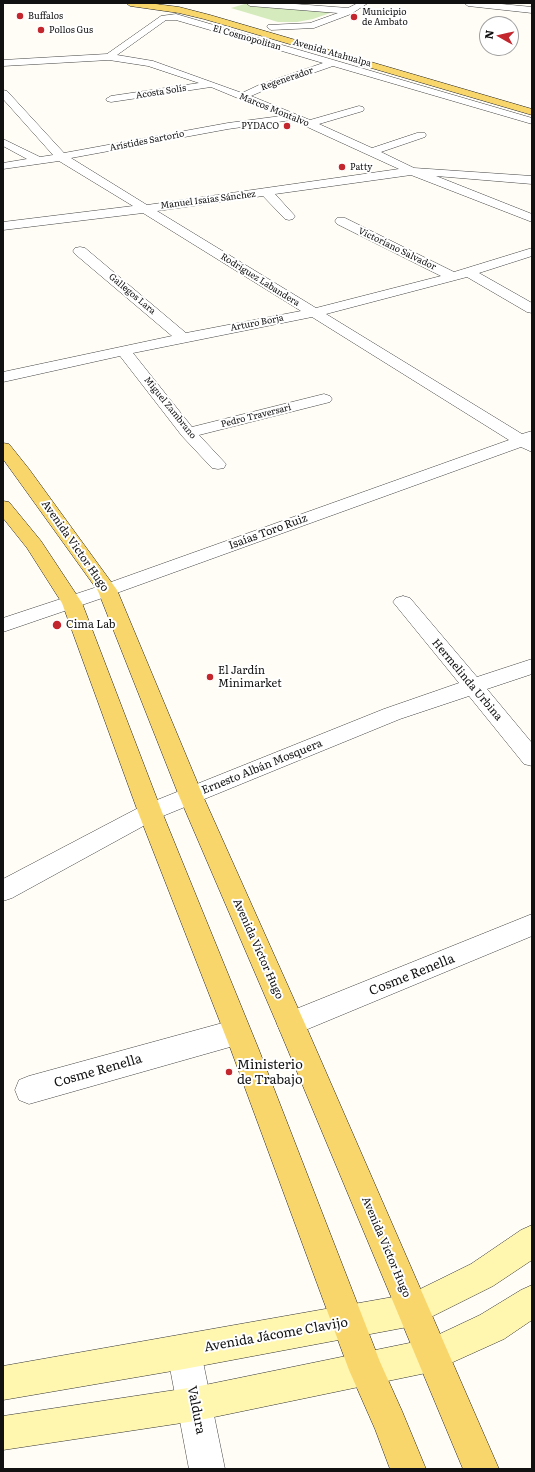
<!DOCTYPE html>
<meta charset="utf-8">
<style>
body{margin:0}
#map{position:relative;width:535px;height:1472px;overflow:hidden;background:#fffdf5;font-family:Literata,serif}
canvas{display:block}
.frame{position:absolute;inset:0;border:4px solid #111;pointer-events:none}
.north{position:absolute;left:479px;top:16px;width:40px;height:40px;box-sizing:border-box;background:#fff;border:1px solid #a0a0a0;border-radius:50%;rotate:278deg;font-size:11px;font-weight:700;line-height:16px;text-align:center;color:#111}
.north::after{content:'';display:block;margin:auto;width:14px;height:18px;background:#c4262e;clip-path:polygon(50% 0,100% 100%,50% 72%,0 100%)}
</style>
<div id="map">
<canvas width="535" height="1472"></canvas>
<div class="frame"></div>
<div class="north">N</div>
</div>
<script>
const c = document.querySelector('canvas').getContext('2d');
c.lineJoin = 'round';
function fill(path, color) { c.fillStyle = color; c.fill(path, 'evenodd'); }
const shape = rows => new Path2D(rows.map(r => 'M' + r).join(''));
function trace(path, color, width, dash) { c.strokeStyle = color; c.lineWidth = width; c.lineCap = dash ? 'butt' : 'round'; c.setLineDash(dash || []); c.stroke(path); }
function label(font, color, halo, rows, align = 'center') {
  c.font = font + ' Literata,serif'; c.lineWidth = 4; c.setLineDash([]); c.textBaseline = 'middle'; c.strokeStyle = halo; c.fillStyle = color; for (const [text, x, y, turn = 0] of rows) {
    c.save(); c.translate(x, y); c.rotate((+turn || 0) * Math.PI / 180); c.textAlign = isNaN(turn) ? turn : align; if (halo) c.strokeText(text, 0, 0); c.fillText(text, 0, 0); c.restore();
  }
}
fill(shape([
 [248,3,333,12,313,19,297,22,278,22,231,8]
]), '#d5ebbd');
const street = shape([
 [246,3,282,3,348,8,358,3,368,3,351,14,314,28,271,30,267,27,268,25,310,23,338,13,250,6,246,3],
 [464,3,491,3,532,7,532,13,468,6,464,3],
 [176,14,532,118,532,124,333,66,267,89,251,96,310,120,359,106,363,107,364,109,363,111,319,124,372,148,417,133,425,133,426,135,425,137,381,152,414,168,532,176,532,184,436,176,532,214,532,222,411,175,275,194,295,216,293,219,289,220,285,219,263,196,157,211,316,308,441,276,337,224,335,221,337,218,345,218,454,272,532,248,532,256,479,273,532,303,532,313,527,312,467,277,326,314,522,434,532,431,532,452,521,447,114,594,3,632,3,618,100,586,509,440,312,317,133,353,192,427,324,394,330,396,332,399,330,402,199,435,226,464,224,468,218,469,212,468,182,436,120,356,3,382,3,372,172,336,75,254,73,251,75,248,80,247,85,248,186,333,301,311,143,213,3,230,3,222,133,206,59,161,3,169,3,163,27,159,3,146,3,139,40,157,53,155,3,99,3,90,7,91,64,153,228,123,281,116,211,87,111,102,107,101,106,99,111,96,199,83,148,66,109,60,3,66,3,60,107,54,161,16,176,14],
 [166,20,176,20,323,63,259,85,242,93,153,61,117,55,166,20],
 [292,120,399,169,147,205,71,158,228,129,292,120],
 [403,596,410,598,477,677,532,659,532,674,487,689,532,743,532,766,524,764,469,696,400,719,158,818,12,898,3,901,3,879,142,806,384,709,459,683,393,602,396,598,403,596],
 [532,914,532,936,291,1036,281,1033,277,1024,281,1015,532,914],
 [237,1019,247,1023,251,1032,247,1041,237,1045,29,1104,19,1100,15,1090,19,1080,29,1076,237,1019],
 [184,1335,196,1340,201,1352,225,1469,189,1469,167,1352,172,1340,184,1335]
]);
const secondary = shape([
 [532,1225,532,1260,493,1286,413,1326,184,1369,3,1400,3,1366,410,1294,471,1264,521,1230,532,1225],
 [532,1285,532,1320,504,1339,431,1372,195,1421,3,1450,3,1416,195,1387,429,1339,480,1315,521,1290,532,1285]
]);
const primary = shape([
 [126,3,148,3,179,7,210,15,532,109,532,115,204,19,179,13,130,6,126,3],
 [3,443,9,444,29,469,117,590,203,796,305,1024,499,1469,463,1469,277,1024,179,796,98,591,3,459,3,443],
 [3,501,9,502,41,541,82,603,162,812,259,1050,380,1362,402,1411,426,1469,390,1469,375,1429,349,1370,231,1050,138,812,62,603,27,548,3,518,3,501]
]);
trace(street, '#444', 1);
trace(secondary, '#333', 1);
trace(primary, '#222', 1);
fill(street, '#fff');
fill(secondary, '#fff6b0');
fill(primary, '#f9d66b');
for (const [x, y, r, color] of [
 [20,16,4,"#c4262e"],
 [354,17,4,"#c4262e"],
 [41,30,4,"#c4262e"],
 [287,126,4,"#c4262e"],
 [342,167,4,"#c4262e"],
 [57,625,5,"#c4262e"],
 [210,677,4,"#c4262e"],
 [229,1072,4,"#c4262e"]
]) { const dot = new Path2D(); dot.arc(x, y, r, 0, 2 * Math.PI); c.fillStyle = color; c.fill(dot); trace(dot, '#fff', 1.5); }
label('9px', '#111', '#fff', [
 ["Municipio",362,12],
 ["de Ambato",362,22],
 ["Buffalos",28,16],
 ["Pollos Gus",49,30],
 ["PYDACO",279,126,"right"],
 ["Patty",350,167]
], 'left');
label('9px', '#111', '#fff', [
 ["El Cosmopolitan",247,38,16],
 ["Avenida Atahualpa",332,53,16],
 ["Regenerador",287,79,-19],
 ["Acosta Solís",161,92,-9],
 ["Marcos Montalvo",274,110,22],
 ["Arístides Sartorio",147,141,-11],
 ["Manuel Isaías Sánchez",208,200,-7],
 ["Victoriano Salvador",397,249,26],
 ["Rodríguez Labandera",260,280,32],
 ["Gallegos Lara",132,294,40],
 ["Arturo Borja",257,323,-11],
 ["Miguel Zambrano",170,408,51],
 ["Pedro Traversari",256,416,-14]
]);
label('11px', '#111', '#fff', [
 ["Isaías Toro Ruiz",268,532,-20],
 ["Avenida Victor Hugo",75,546,55],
 ["Hermelinda Urbina",467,680,50],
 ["Ernesto Albán Mosquera",262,767,-22],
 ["Avenida Victor Hugo",258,949,66],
 ["Avenida Victor Hugo",386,1247,67]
]);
label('11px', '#111', '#fff', [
 ["Cima Lab",66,625],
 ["El Jardín",218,671],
 ["Minimarket",218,684]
], 'left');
label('13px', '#111', '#fff', [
 ["Cosme Renella",412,975,-22],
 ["Cosme Renella",98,1071,-16],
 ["Avenida Jácome Clavijo",276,1335,-10],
 ["Valdura",196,1410,79]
]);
label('13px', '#111', '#fff', [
 ["Ministerio",237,1065],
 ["de Trabajo",237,1080]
], 'left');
</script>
